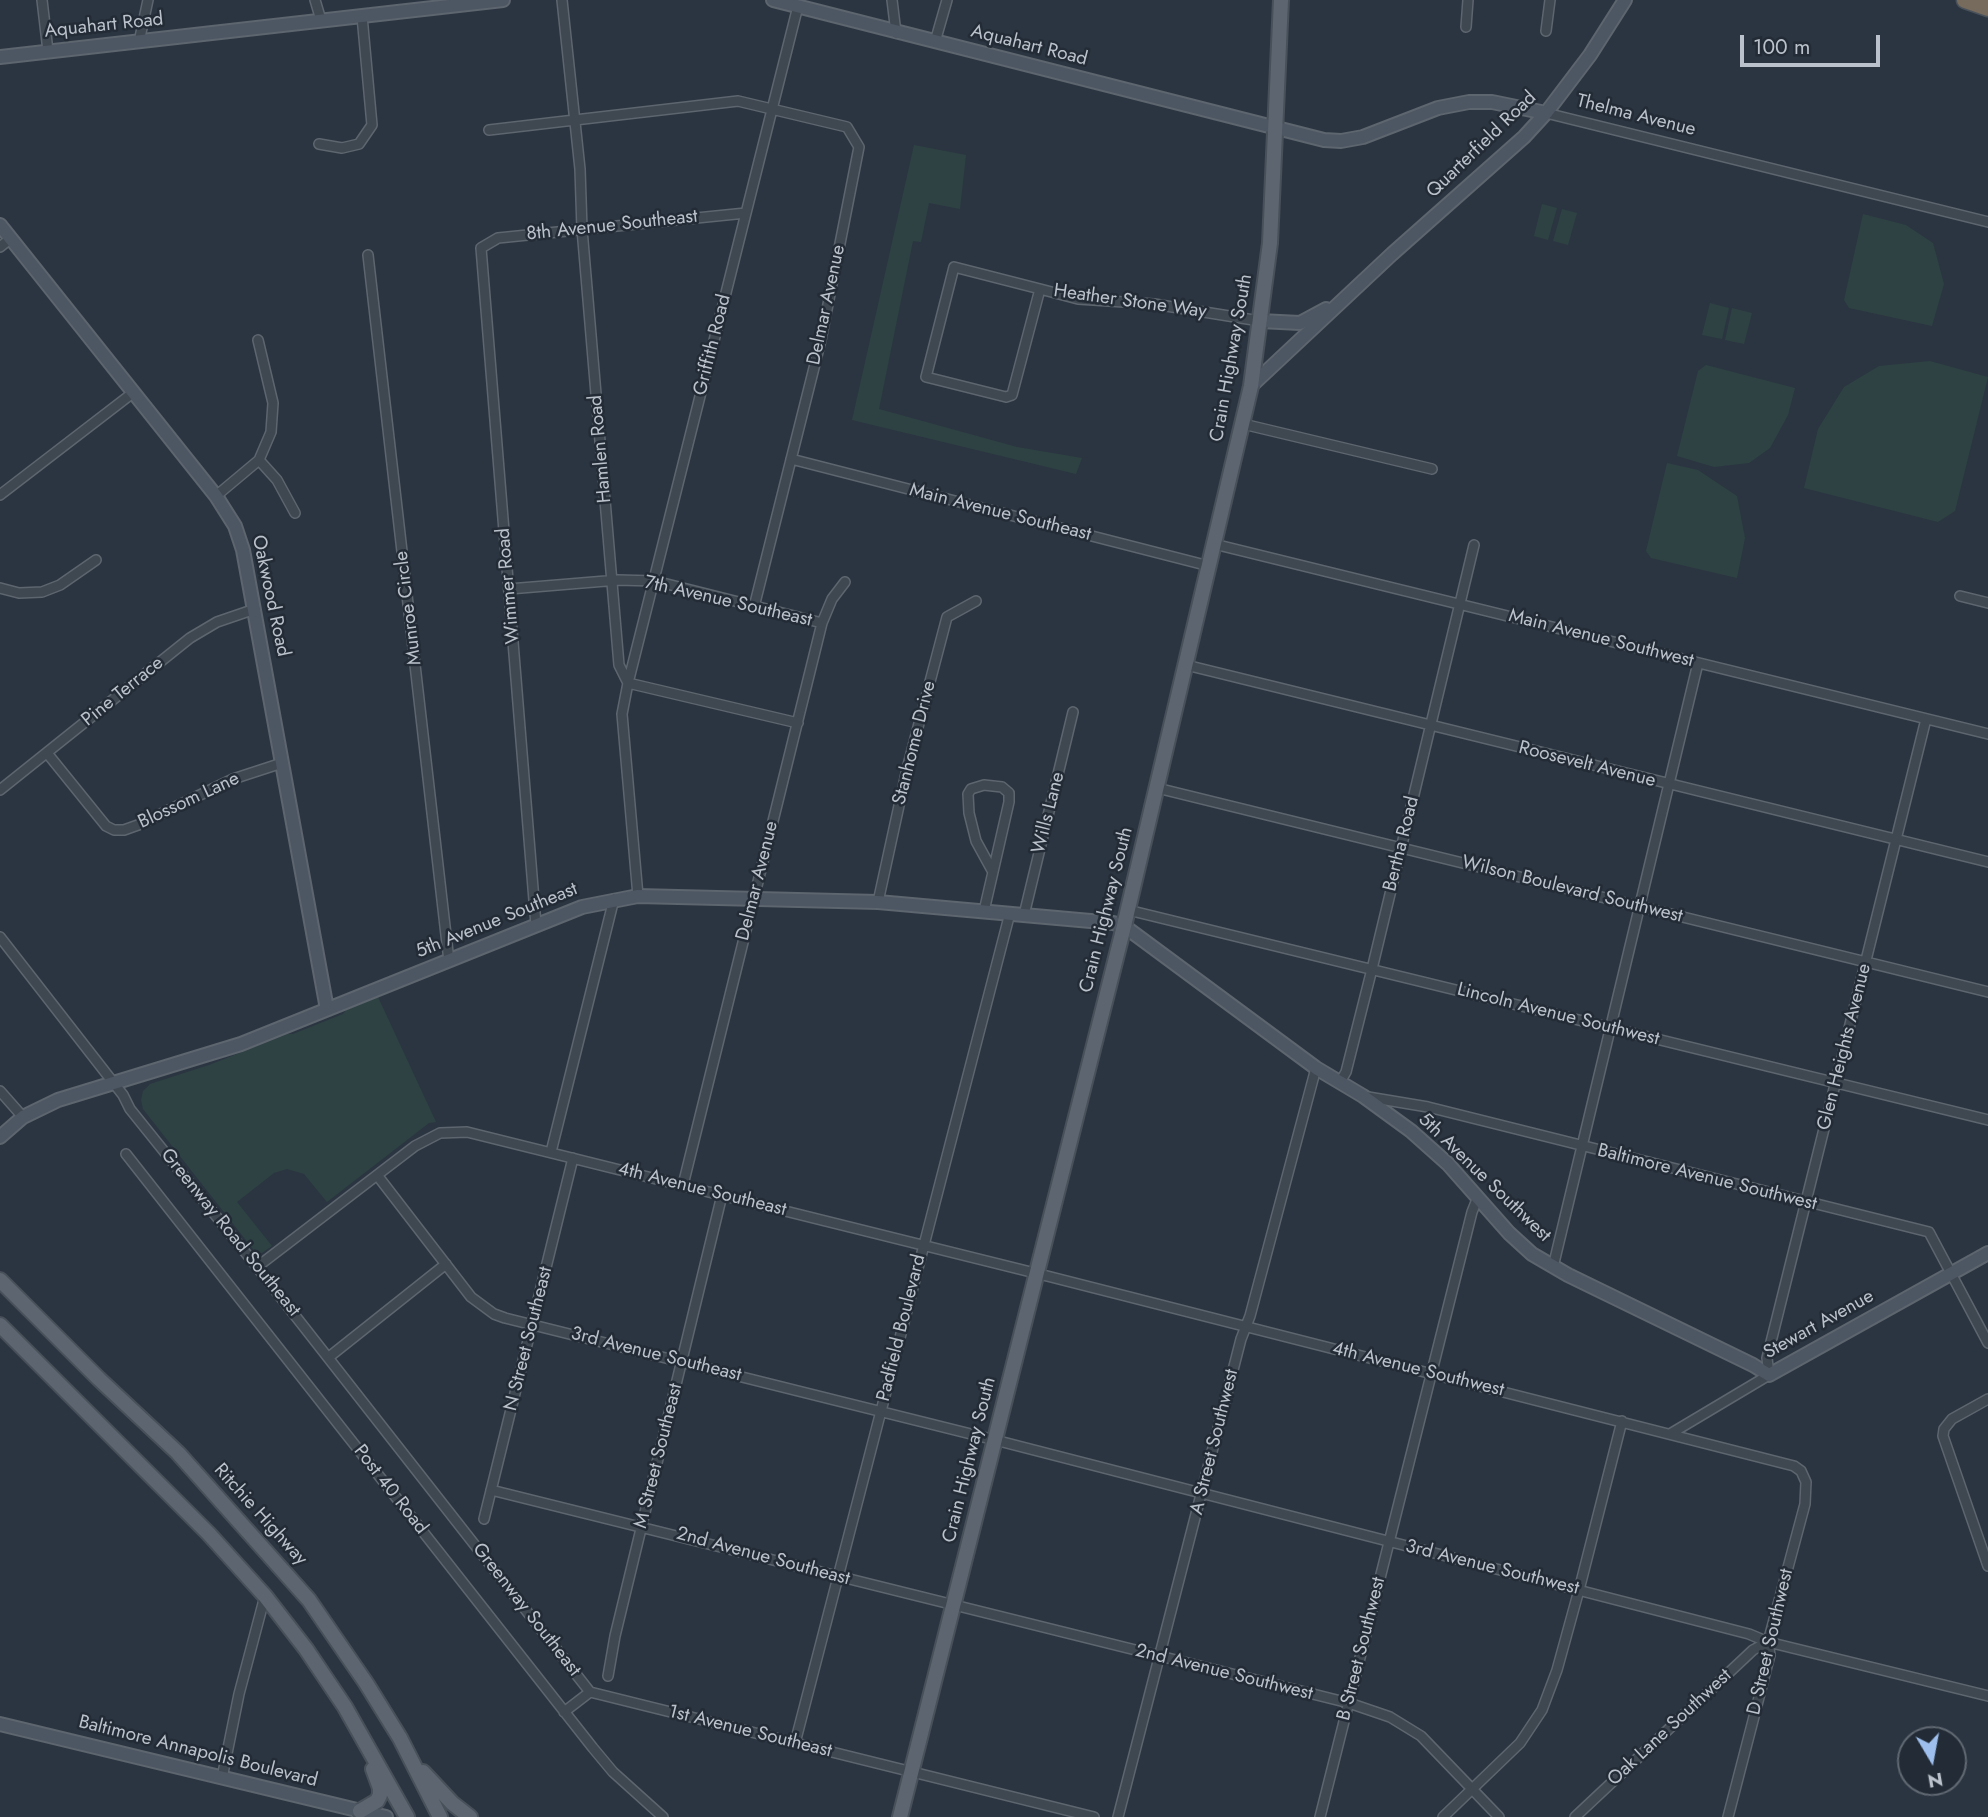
<!DOCTYPE html>
<style>
body{margin:0}
#map{position:relative;width:1988px;height:1817px;overflow:hidden;background:#2b3541;font-family:Jost,sans-serif}
canvas{display:block}
.north{position:absolute;left:1897px;top:1726px;width:70px;height:70px;box-sizing:border-box;background:#232c36;border:2px solid #606872;border-radius:50%;rotate:170deg;font-size:19px;font-weight:700;line-height:28px;text-align:center;color:#bcc2cb}
.north::after{content:'';display:block;margin:auto;width:24px;height:32px;background:#9ebfed;clip-path:polygon(50% 0,100% 100%,50% 72%,0 100%)}
.scale{position:absolute;left:1740px;top:35px;width:140px;height:32px;box-sizing:border-box;border:4px solid #bcc2cb;border-top:0;padding-left:9px;font-size:21px;line-height:24px;white-space:nowrap;color:#bcc2cb;-webkit-text-stroke:5px #232c36;paint-order:stroke}
</style>
<div id="map">
<canvas width="1988" height="1817"></canvas>
<div class="north">N</div>
<div class="scale">100 m</div>
</div>
<script>
const c = document.querySelector('canvas').getContext('2d');
c.lineJoin = 'round';
function fill(path, color) { c.fillStyle = color; c.fill(path, 'evenodd'); }
const shape = rows => new Path2D(rows.map(r => 'M' + r).join(''));
function trace(path, color, width, dash) { c.strokeStyle = color; c.lineWidth = width; c.lineCap = dash ? 'butt' : 'round'; c.setLineDash(dash || []); c.stroke(path); }
function label(font, color, halo, rows, align = 'center') {
  c.font = font + ' Jost,sans-serif'; c.lineWidth = 5; c.setLineDash([]); c.textBaseline = 'middle'; c.strokeStyle = halo; c.fillStyle = color; for (const [text, x, y, turn = 0] of rows) {
    c.save(); c.translate(x, y); c.rotate((+turn || 0) * Math.PI / 180); c.textAlign = isNaN(turn) ? turn : align; if (halo) c.strokeText(text, 0, 0); c.fillText(text, 0, 0); c.restore();
  }
}
fill(shape([
 [914,145,966,155,960,209,929,203,921,242,913,241,879,409,1017,447,1082,458,1076,474,852,420],
 [1542,204,1557,208,1548,240,1534,236],
 [1562,209,1577,213,1568,245,1553,241],
 [1863,214,1906,225,1933,243,1944,284,1932,326,1849,308,1844,300],
 [1710,303,1729,308,1722,339,1702,335],
 [1732,308,1752,313,1744,344,1725,340],
 [1930,361,1988,377,1955,511,1938,522,1804,488,1818,429,1844,387,1879,366],
 [1706,365,1795,388,1788,415,1770,448,1749,463,1714,467,1677,456,1698,371],
 [1667,463,1698,470,1737,496,1745,538,1737,578,1651,558,1646,551],
 [378,997,436,1122,429,1123,327,1202,304,1174,287,1169,274,1173,237,1202,272,1246,262,1253,256,1253,143,1109,141,1100,143,1091,150,1084,209,1065,288,1034,293,1034,343,1014,346,1010]
]), '#2e4243');
const street = shape([
 [42,0,48,51],
 [315,0,321,20],
 [562,0,580,169,582,229,619,665,628,683,622,714,638,896],
 [892,0,896,33],
 [798,6,628,683,798,723],
 [1466,27,1468,0],
 [1546,31,1550,0],
 [139,42,148,0],
 [935,42,947,0],
 [1546,113,1988,222],
 [489,130,738,101,847,127,859,147,821,340,754,607],
 [319,144,342,148,359,144,372,125,362,16],
 [0,247,10,239],
 [368,255,449,961],
 [1040,289,954,267,926,377,1006,397,1012,395,1040,289,1078,299,1154,304,1260,321],
 [1243,424,1432,469],
 [791,459,1209,566],
 [259,460,277,480,295,513],
 [0,495,134,392],
 [216,496,259,460,271,432,273,403,258,340],
 [1214,544,1988,734],
 [0,588,19,593,42,592,60,585,96,560],
 [509,589,618,580,655,581,822,623],
 [1960,596,1988,603],
 [1186,665,1988,862],
 [47,753,106,826,114,830,124,830,138,825,233,779,282,763],
 [1157,788,1988,992],
 [0,790,190,638,217,622,255,609],
 [878,902,907,769,947,617,976,601],
 [1128,910,1988,1120],
 [984,911,993,872,1009,802,1009,793,1002,787,984,785,971,789,968,794,969,813,976,841,993,872],
 [1024,915,1073,712],
 [536,925,481,248,498,238,746,213],
 [0,937,123,1095,130,1109,257,1267,590,1692],
 [1340,1082,1346,1072,1372,969,1474,545],
 [0,1091,23,1117],
 [1368,1097,1428,1107,1929,1232,1988,1343],
 [551,1152,614,899],
 [126,1154,593,1748,613,1772,663,1817],
 [377,1175,471,1297,494,1314,505,1318,995,1440,1749,1634,1768,1642,1988,1696],
 [683,1185,822,623,832,599,845,582],
 [257,1267,415,1146,440,1133,467,1132,1051,1277,1794,1466,1801,1471,1806,1482,1805,1504,1768,1642,1770,1655,1728,1817],
 [1553,1267,1698,663],
 [329,1357,446,1264],
 [1988,1399,1952,1419,1944,1429,1943,1436,1988,1566],
 [1670,1434,1769,1375,1767,1358,1926,719],
 [491,1490,1349,1703,1390,1717,1421,1736,1499,1817],
 [484,1519,573,1158],
 [608,1676,615,1636,722,1195],
 [590,1692,1094,1817],
 [564,1712,590,1692],
 [795,1743,1010,913],
 [222,1778,239,1694,265,1596],
 [1118,1817,1241,1339,1250,1316,1316,1068],
 [1320,1817,1472,1212,1478,1197],
 [1443,1817,1520,1743,1542,1710,1557,1670,1579,1590,1622,1421],
 [1575,1817,1753,1650,1768,1642]
]);
const secondary = shape([
 [773,0,1324,140,1341,141,1363,137,1438,108,1469,102,1492,102,1546,113],
 [0,57,503,0],
 [0,225,216,496,235,526,243,550,327,1009],
 [1260,321,1300,323,1326,309],
 [1251,386,1392,254,1524,137,1546,113,1590,55,1625,0],
 [0,1137,23,1117,58,1100,241,1044,582,907,638,896,878,902,1113,923,1124,926,1316,1068,1363,1096,1411,1131,1448,1164,1509,1233,1532,1254,1568,1275,1753,1365,1769,1375,1988,1253],
 [0,1724,386,1817]
]);
const primary = shape([
 [0,1280,99,1379,178,1453,309,1600,366,1683,400,1738,440,1817],
 [0,1325,209,1534,265,1596,306,1649,345,1707,407,1817],
 [423,1772,452,1803,470,1817],
 [360,1811,377,1801,380,1795,380,1788,373,1769],
 [900,1817,1124,926,1251,386,1270,243,1281,0]
]);
const highway = shape([
 [1965,0,1988,8]
]);
trace(street, '#5d656e', 12);
trace(secondary, '#5d656e', 16);
trace(primary, '#48505a', 18);
trace(highway, '#49525b', 19);
trace(street, '#3f4751', 9);
trace(secondary, '#4d5663', 12);
trace(primary, '#5d6670', 14);
trace(highway, '#766b5d', 16);
label('19px', '#bcc2cb', '#232c36', [
 ["Aquahart Road",104,26,-6],
 ["Aquahart Road",1029,46,14],
 ["Thelma Avenue",1636,116,14],
 ["Quarterfield Road",1482,145,-44],
 ["8th Avenue Southeast",612,226,-6],
 ["Heather Stone Way",1130,302,8],
 ["Delmar Avenue",827,305,-78],
 ["Griffith Road",713,345,-76],
 ["Crain Highway South",1232,358,-80],
 ["Hamlen Road",601,449,-95],
 ["Main Avenue Southeast",1000,513,14],
 ["Wimmer Road",509,586,-95],
 ["Oakwood Road",270,596,78],
 ["7th Avenue Southeast",728,602,13],
 ["Munroe Circle",409,608,-97],
 ["Main Avenue Southwest",1601,639,14],
 ["Pine Terrace",123,692,-39],
 ["Stanhome Drive",915,743,-76],
 ["Roosevelt Avenue",1587,765,14],
 ["Blossom Lane",189,801,-25],
 ["Wills Lane",1049,813,-76],
 ["Bertha Road",1402,844,-76],
 ["Delmar Avenue",758,881,-76],
 ["Wilson Boulevard Southwest",1572,890,14],
 ["Crain Highway South",1107,910,-76],
 ["5th Avenue Southeast",497,921,-22],
 ["Lincoln Avenue Southwest",1558,1015,14],
 ["Glen Heights Avenue",1845,1047,-76],
 ["5th Avenue Southwest",1484,1178,44],
 ["Baltimore Avenue Southwest",1707,1178,14],
 ["4th Avenue Southeast",702,1190,14],
 ["Greenway Road Southeast",230,1233,51],
 ["Stewart Avenue",1819,1325,-29],
 ["Padfield Boulevard",902,1328,-76],
 ["N Street Southeast",529,1339,-76],
 ["3rd Avenue Southeast",656,1355,14],
 ["4th Avenue Southwest",1418,1370,14],
 ["A Street Southwest",1215,1442,-76],
 ["M Street Southeast",659,1456,-76],
 ["Crain Highway South",970,1460,-76],
 ["Post 40 Road",390,1490,52],
 ["Ritchie Highway",260,1515,48],
 ["2nd Avenue Southeast",763,1557,15],
 ["3rd Avenue Southwest",1492,1568,14],
 ["Greenway Southeast",526,1610,52],
 ["D Street Southwest",1771,1642,-77],
 ["B Street Southwest",1362,1649,-76],
 ["2nd Avenue Southwest",1224,1673,14],
 ["Oak Lane Southwest",1670,1728,-43],
 ["1st Avenue Southeast",750,1732,14],
 ["Baltimore Annapolis Boulevard",198,1752,14]
]);
</script>
